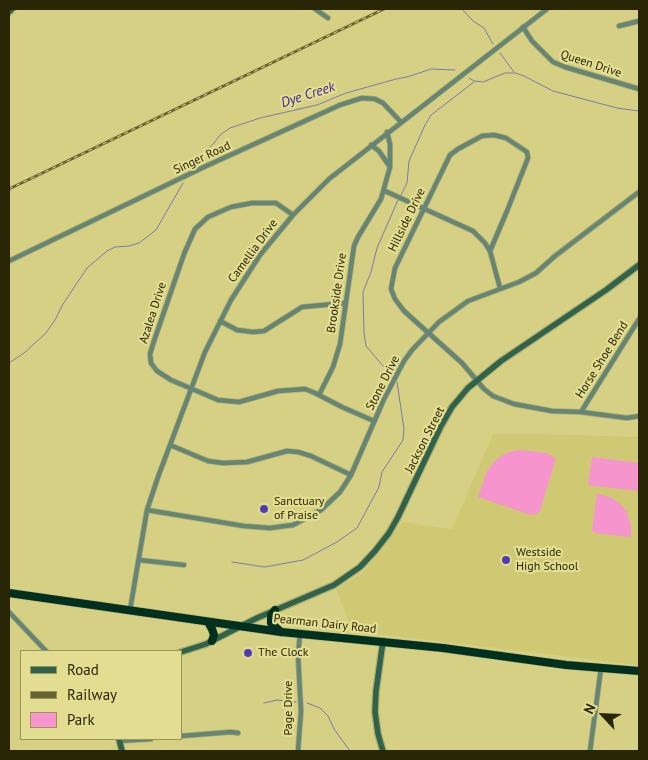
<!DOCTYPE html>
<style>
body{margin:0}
#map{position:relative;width:648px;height:760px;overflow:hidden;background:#d6d084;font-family:"PT Sans",sans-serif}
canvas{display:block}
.frame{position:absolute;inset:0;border:10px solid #292606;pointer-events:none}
.legend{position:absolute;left:20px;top:650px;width:162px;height:90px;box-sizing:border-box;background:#e3dd91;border:1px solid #999459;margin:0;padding:6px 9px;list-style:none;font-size:15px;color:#292606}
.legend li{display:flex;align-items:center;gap:10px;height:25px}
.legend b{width:25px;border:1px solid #999459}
.north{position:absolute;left:578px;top:690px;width:50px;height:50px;-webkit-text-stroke:4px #e3dd91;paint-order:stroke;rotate:295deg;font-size:14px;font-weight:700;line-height:20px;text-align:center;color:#292606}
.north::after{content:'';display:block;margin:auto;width:18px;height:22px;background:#292606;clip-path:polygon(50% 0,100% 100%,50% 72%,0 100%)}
</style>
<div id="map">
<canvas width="648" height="760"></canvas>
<div class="frame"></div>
<ul class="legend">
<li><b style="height:6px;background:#2f634d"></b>Road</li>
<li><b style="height:6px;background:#676333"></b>Railway</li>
<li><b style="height:14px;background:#f694ce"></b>Park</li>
</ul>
<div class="north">N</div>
</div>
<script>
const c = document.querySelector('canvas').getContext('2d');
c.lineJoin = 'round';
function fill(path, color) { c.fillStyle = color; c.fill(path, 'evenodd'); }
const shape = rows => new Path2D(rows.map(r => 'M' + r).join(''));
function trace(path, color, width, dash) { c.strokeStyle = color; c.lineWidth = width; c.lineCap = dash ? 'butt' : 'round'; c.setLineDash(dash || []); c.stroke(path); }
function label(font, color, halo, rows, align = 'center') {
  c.font = font + ' "PT Sans",sans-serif'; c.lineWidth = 4.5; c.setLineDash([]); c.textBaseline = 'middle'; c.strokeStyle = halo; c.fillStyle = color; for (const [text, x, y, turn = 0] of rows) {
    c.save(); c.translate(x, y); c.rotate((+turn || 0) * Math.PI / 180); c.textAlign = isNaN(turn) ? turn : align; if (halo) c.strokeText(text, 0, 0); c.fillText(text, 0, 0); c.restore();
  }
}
fill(shape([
 [493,434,532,434,639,437,638,665,352,631,336,589,362,573,384,547,402,522,452,529]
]), '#d0c974');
fill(shape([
 [520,450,546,453,556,458,540,511,536,514,531,515,478,497,487,471,493,463,501,456,509,452],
 [592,457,639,463,639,491,588,485],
 [597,493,614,499,626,510,631,526,631,537,595,533,592,531]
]), '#f694ce');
trace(shape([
 [462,9,473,21,484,28,493,44],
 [500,53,514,72],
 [469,78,474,81,483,82,505,73,515,73,524,76,553,91,617,108,639,111],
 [184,173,214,143,220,135,230,128,260,118,317,105,346,93,396,79,407,77,431,69,455,70],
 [401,195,407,183,409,161,425,125,431,115,474,82],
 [9,363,24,353,46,333,55,320,63,304,87,268,107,251,115,247,129,246,139,243,156,230,183,183],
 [390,374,366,346,364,333,363,292,371,272,377,248,398,200],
 [232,562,265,567,303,560,337,542,357,528,379,487,382,472,403,440,404,429,397,382],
 [264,703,277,700,296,702],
 [307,703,320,708,328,716,334,729,350,751]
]), '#7c7aaa', 1);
const street = shape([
 [315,9,328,18],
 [619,26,639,21],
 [523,27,532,41,553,62,565,67,639,89],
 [387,132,390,144,390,166],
 [385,191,473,231,485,243,490,251],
 [293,215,276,203,252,203,231,207,208,217,195,229,184,254,154,341,150,354,151,363,157,371,171,380,218,400,239,402,278,391,305,389,315,393,342,407,374,421],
 [9,261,204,167,340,105,362,98,375,99,383,103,401,122],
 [500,288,490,251,507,211,528,158,527,152,506,138,494,135,482,136,458,149,450,155,395,268,391,289,395,299,404,311,462,363,484,389,493,396,514,404,552,411,581,412],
 [639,319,581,412,627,418,639,416],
 [220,321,237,330,253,332,264,331,302,307,345,303],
 [319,395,333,367,340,344,354,246,358,237,381,199,390,167,379,151,371,145],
 [170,445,208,461,223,463,247,462,287,451,298,452,311,456,351,475],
 [147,510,244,526,270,528,293,525,321,510,340,492,351,475,384,399,404,361,412,350,439,322,468,301,519,282,536,273,555,256,639,192],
 [139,560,184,565],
 [130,610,147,510,158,477,205,352,231,300,260,255,293,215,329,179,547,9],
 [9,612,46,651],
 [181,736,231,732,238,733],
 [119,741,151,739],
 [298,751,301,711,298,655,300,634],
 [590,751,601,668]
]);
const secondary = shape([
 [9,12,12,9],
 [181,652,206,644,257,618,334,585,360,567,375,551,389,533,398,517,440,428,452,407,468,388,501,361,606,290,639,265],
 [119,739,122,751],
 [383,751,378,734,375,712,376,691,383,641]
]);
const highway = shape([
 [9,593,281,632,443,648,566,665,639,671],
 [275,610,271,615,271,623,281,632],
 [208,622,212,629,214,635,212,641]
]);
trace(street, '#b3ae6b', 6);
trace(secondary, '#b3ae6b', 8);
trace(highway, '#b3ae6b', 9);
trace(street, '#658576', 4.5);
trace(secondary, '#2f634d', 5.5);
trace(highway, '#00301f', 8);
const rail = shape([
 [9,189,384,9]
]);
trace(rail, '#676333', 3);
trace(rail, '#e3dd91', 1, [4]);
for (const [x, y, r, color] of [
 [264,509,5,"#503cb3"],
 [506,560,5,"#503cb3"],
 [248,653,5,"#503cb3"]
]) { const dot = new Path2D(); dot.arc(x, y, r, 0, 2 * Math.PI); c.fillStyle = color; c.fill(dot); trace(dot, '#e3dd91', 2); }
label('12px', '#292606', '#e3dd91', [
 ["Queen Drive",591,64,18],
 ["Singer Road",202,158,-25],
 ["Hillside Drive",407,220,-64],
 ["Camellia Drive",253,251,-54],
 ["Brookside Drive",337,293,-82],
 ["Azalea Drive",153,313,-72],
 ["Horse Shoe Bend",602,360,-58],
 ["Stone Drive",383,383,-63],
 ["Jackson Street",425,440,-63],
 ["Pearman Dairy Road",325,624,6],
 ["Page Drive",289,708,-90]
]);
label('12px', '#292606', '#e3dd91', [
 ["Sanctuary",274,502],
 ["of Praise",274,516],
 ["Westside",516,553],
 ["High School",516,567],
 ["The Clock",258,653]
], 'left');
label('italic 14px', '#40269c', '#e3dd91', [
 ["Dye Creek",308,95,-18]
]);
</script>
